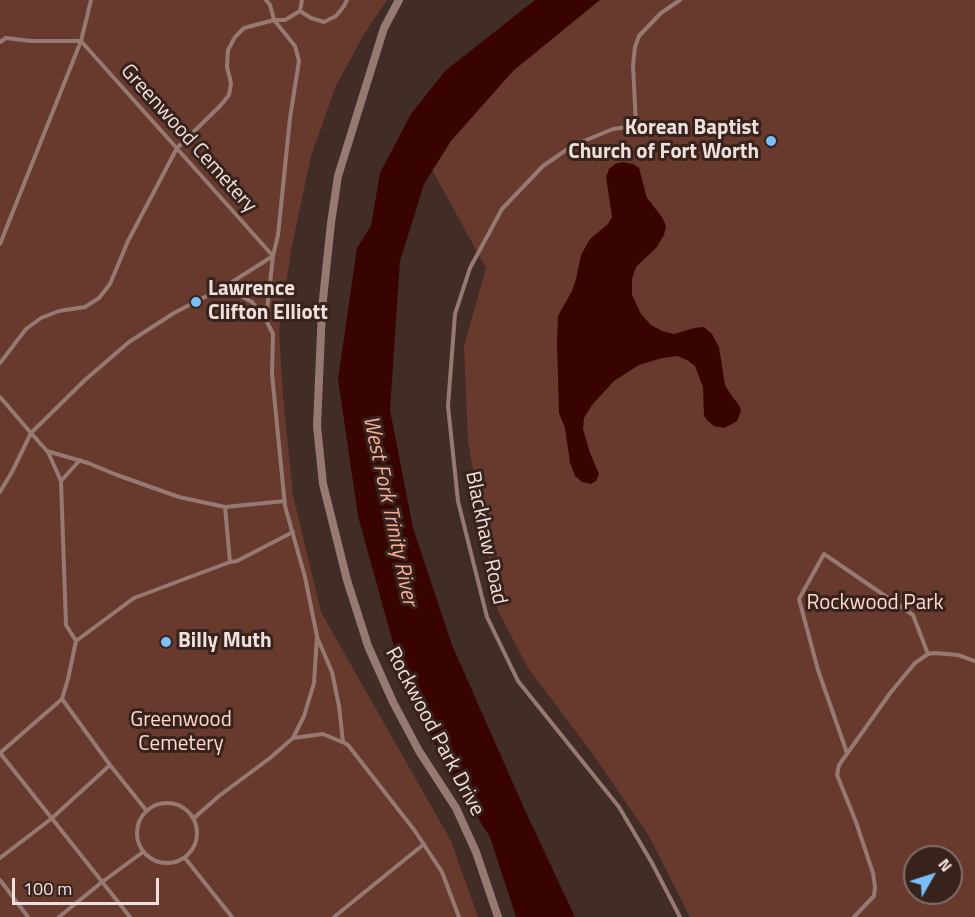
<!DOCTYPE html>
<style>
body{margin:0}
#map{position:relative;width:975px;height:917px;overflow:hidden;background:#412c26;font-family:"Titillium Web",sans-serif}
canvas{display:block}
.north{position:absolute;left:903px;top:845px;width:60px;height:60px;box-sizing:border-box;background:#37221c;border:2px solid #816e69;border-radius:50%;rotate:51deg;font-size:16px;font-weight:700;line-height:24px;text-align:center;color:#efe0dd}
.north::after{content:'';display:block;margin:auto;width:21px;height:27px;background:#7abff8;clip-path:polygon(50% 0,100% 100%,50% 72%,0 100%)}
.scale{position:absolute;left:12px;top:878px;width:147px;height:27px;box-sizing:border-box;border:3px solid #efe0dd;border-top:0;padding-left:8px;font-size:18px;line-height:21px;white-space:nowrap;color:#efe0dd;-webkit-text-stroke:4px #37221c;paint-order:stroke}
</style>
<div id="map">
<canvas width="975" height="917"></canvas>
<div class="north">N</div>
<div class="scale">100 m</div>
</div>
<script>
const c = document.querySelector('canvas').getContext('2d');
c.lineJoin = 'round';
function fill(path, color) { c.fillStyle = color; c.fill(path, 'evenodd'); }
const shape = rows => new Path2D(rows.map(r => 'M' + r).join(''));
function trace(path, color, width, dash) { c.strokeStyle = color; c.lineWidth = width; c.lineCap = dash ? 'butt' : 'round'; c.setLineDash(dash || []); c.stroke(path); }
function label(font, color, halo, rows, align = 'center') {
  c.font = font + ' "Titillium Web",sans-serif'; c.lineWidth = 6; c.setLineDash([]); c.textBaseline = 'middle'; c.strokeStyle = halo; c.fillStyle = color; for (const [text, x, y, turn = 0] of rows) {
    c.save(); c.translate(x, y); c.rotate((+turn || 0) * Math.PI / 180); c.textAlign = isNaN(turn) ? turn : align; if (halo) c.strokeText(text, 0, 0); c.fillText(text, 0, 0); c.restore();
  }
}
fill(shape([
 [0,0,387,0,364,34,335,88,311,156,292,246,279,329,283,396,293,495,321,612,451,841,478,917,0,917],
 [594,0,975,0,975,917,690,917,649,836,592,753,528,668,497,609,468,441,464,346,486,268,430,166,471,101],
 [915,857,951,857,951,893,915,893]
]), '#683a2e');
fill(shape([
 [535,0,600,0,513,71,451,141,424,184,400,261,390,410,413,528,452,645,524,808,575,917,516,917,490,837,458,787,406,690,358,516,338,379,357,248,371,226,380,173,411,114,445,71],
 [622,162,633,164,639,168,647,198,662,217,666,226,664,235,657,247,636,267,632,279,632,295,641,314,651,325,662,331,674,334,694,328,704,327,712,334,719,347,725,385,731,395,739,405,741,411,737,421,732,424,724,428,714,426,708,421,704,416,703,387,695,366,687,360,677,356,662,358,639,365,614,381,592,405,584,418,583,429,590,453,599,474,596,481,591,484,582,482,575,476,570,463,565,428,559,413,557,342,558,316,572,291,576,279,581,255,590,239,608,224,612,217,606,177,609,169,615,164]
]), '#390400');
trace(shape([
 [300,11,311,18,324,22,336,16,344,6,347,0],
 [300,11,302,0],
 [0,42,6,38,31,41,81,41,273,256,266,319],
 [0,244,81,41,91,0],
 [224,287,174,313,129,342,85,380,31,433,47,451,88,463,117,475,179,497,225,507,285,501],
 [0,363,26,329,41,318,59,311,85,307,99,298,110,284,128,241,177,148,220,106,229,95,231,83,227,67,228,50,235,37,244,28,274,20,285,20,300,11],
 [0,397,31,433,12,472,0,492],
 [48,452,61,481,66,625,76,641],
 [61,481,80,460],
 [225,507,230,562],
 [317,637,332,672,339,706,343,742,348,745,415,831,442,872,459,917],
 [62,699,110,765,146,810],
 [293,738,323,734,342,742],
 [0,753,62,699,68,679,76,641,134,598,230,562,237,561,293,532],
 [0,753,130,917],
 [847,753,818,670,799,599,824,554,913,615,928,654],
 '137 833a30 30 0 1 1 60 0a30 30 0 1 1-60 0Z',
 [194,818,219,796,270,758,293,738,304,716,314,683,317,636,305,577,285,506,272,374,273,334,266,320,252,302,224,287,273,256,278,235,290,118,299,61,295,46,274,20,270,5,266,0],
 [0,858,51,819,110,765],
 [185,858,232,917],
 [0,880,28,917],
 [59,917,102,882,143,852],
 [334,917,424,844],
 [680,917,652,863,619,807,518,681,487,617,458,501,448,406,455,314,470,268,502,209,543,166,572,146,613,129,636,126,633,65,635,47,639,36,661,13,680,0],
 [854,917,874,896,875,887,873,873,856,822,837,775,839,765,891,692,915,663,928,654,935,653,958,655,975,661]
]), '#967971', 4);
trace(shape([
 [399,0,384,28,338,176,331,223,322,309,317,426,323,484,347,580,368,646,393,702,419,751,456,808,476,852,498,917]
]), '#967971', 8);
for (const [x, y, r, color] of [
 [771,141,6,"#7abff8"],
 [196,302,6,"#7abff8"],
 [166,642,6,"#7abff8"]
]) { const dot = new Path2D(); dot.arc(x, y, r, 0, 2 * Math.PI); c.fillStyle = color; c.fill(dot); trace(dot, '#37221c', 2); }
label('bold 21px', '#efe0dd', '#37221c', [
 ["Korean Baptist",759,129,"right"],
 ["Church of Fort Worth",759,153,"right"],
 ["Lawrence",208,290],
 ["Clifton Elliott",208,314],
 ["Billy Muth",178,642]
], 'left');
label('21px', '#efe0dd', '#37221c', [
 ["Greenwood Cemetery",188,139,48],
 ["Blackhaw Road",485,538,78],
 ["Rockwood Park Drive",434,732,62]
]);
label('21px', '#ffd8cd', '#37221c', [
 ["Rockwood Park",875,604],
 ["Greenwood",181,721],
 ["Cemetery",181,745]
]);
label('italic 22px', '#f8ae9b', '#37221c', [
 ["West Fork Trinity River",389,511,78]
]);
</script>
